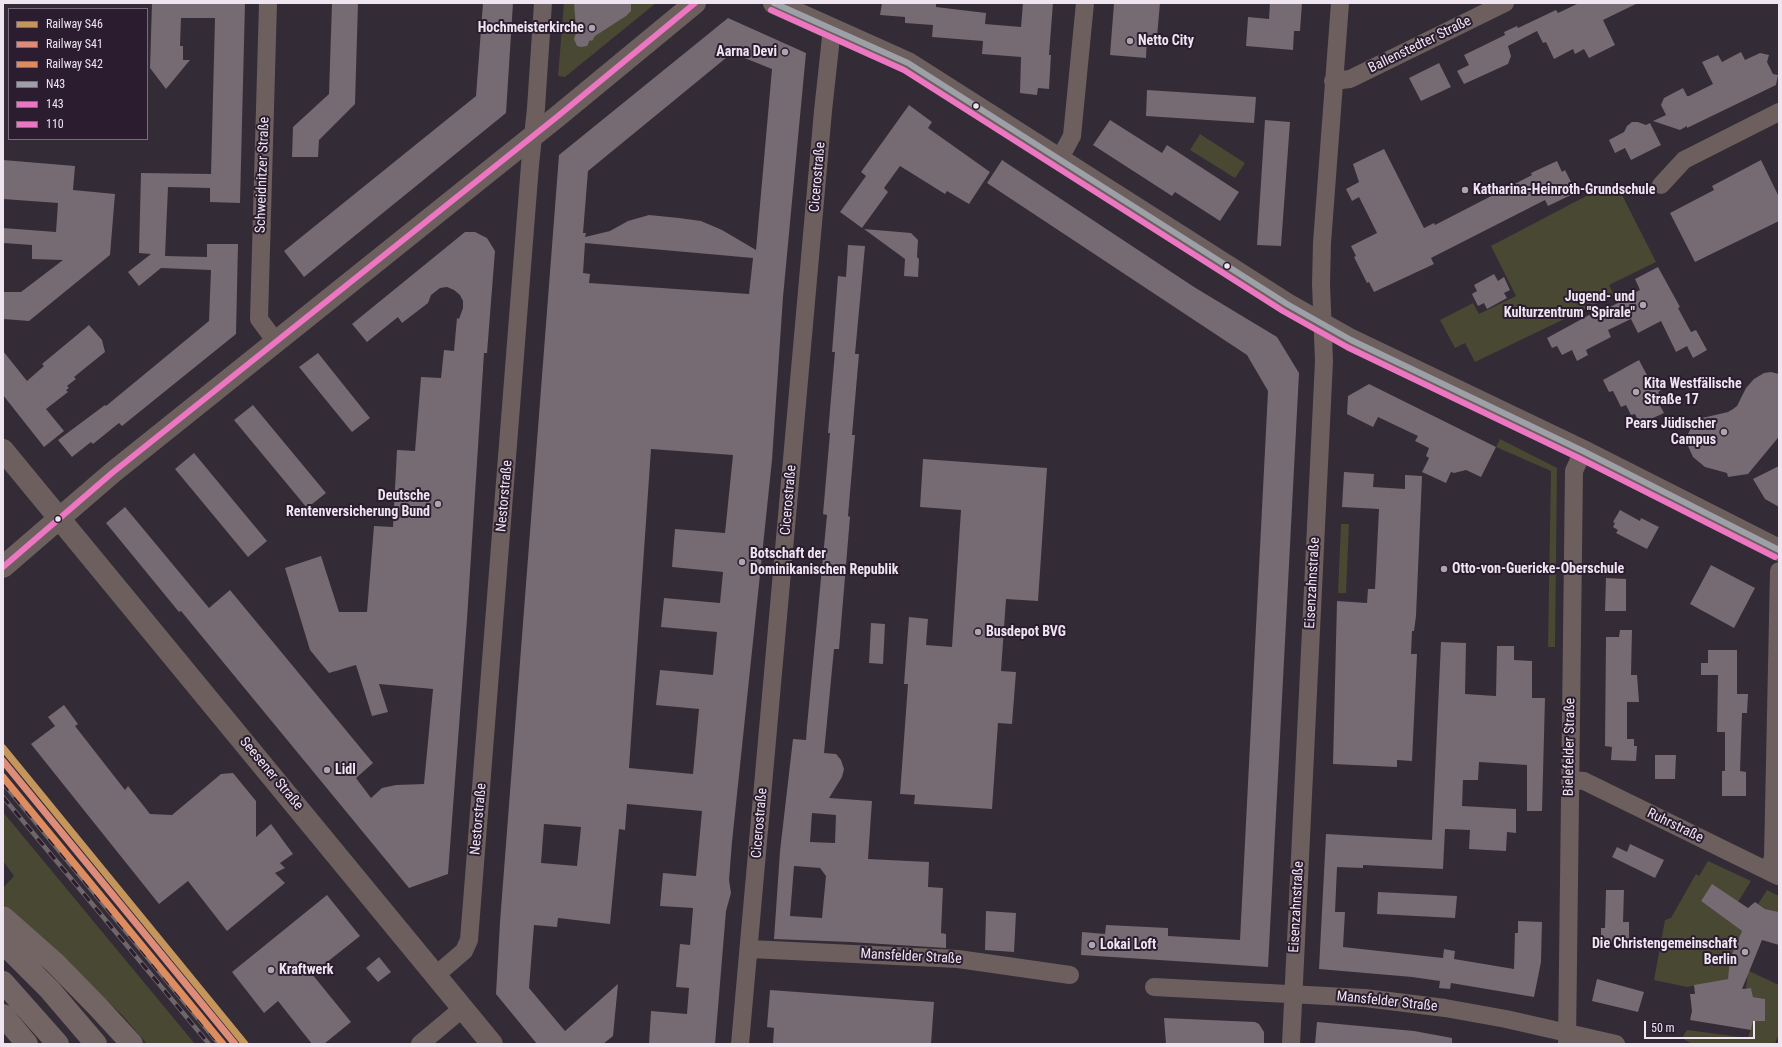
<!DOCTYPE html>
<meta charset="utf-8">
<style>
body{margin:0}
#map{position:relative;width:1782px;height:1047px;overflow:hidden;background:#332b36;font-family:"Roboto Condensed",sans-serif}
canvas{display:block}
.frame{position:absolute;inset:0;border:4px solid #eee5f1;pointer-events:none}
.legend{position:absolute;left:8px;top:8px;width:140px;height:132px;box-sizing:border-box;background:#2b1d2f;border:1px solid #796d7d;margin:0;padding:5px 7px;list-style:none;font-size:12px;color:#eee5f1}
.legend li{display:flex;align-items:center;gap:8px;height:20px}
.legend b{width:20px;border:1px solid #796d7d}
.scale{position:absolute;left:1644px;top:1021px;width:111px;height:18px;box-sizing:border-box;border:2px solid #eee5f1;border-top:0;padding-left:5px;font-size:12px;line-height:14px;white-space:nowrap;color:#eee5f1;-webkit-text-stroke:3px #2b1d2f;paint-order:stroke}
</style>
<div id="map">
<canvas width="1782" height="1047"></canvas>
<div class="frame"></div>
<ul class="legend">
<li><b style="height:5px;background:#c4965b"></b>Railway S46</li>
<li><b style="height:5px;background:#dc8c78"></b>Railway S41</li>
<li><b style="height:5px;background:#dd8c60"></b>Railway S42</li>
<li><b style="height:5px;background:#9da0a7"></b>N43</li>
<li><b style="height:5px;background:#ec76c2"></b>143</li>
<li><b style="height:5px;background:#ec76c2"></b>110</li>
</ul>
<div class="scale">50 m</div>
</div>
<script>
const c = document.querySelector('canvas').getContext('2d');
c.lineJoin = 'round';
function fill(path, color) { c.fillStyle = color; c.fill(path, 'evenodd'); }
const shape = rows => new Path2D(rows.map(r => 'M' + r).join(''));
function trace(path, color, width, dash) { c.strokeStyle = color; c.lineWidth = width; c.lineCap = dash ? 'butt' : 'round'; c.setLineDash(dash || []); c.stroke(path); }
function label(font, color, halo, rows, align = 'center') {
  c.font = font + ' "Roboto Condensed",sans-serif'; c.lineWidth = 4; c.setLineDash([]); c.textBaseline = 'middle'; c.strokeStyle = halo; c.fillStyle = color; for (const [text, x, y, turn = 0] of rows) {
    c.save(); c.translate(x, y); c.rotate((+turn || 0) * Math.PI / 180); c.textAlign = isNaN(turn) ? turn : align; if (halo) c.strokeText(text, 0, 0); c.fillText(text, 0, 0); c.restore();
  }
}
fill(shape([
 [564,3,656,3,565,77,558,76],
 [1200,134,1245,163,1235,178,1190,150],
 [1611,183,1619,189,1656,262,1609,285,1614,295,1475,362,1465,343,1455,348,1440,320,1473,303,1479,314,1516,296,1491,246],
 [1500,439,1557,468,1555,647,1548,647,1551,471,1496,447],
 [1341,524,1349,524,1346,593,1338,593],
 [3,812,195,1044,147,1044,122,1015,28,926,3,904,3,888,14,876,3,861],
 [1708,861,1751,881,1738,902,1712,885,1701,901,1742,931,1728,979,1687,987,1654,980,1665,920,1671,918,1696,874,1699,876],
 [1767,890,1779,896,1779,912,1765,909,1758,904],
 [1749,971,1779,985,1779,1033,1775,1044,1692,1044,1682,1038,1687,1030,1748,1038,1753,1021,1765,1020,1765,999,1753,997,1751,988,1746,988,1748,972]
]), '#484833');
fill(shape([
 [152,3,245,3,240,203,210,202,210,188,168,187,165,256,207,257,207,244,238,244,236,334,122,426,119,423,93,444,91,442,72,457,58,440,105,405,106,406,209,321,211,270,161,268,139,286,128,272,151,254,139,253,141,173,211,174,215,18,181,18,180,46,183,46,183,60,190,60,166,89,150,68],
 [332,3,358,3,355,104,319,140,318,157,292,157,293,127,329,94],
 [483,3,513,3,506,113,304,277,284,251,476,96],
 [574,3,631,3,631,11,626,16,595,36,592,41,590,40,587,46,581,47,577,46,574,39,576,33,574,32,576,28],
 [882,3,936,3,936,7,986,13,985,24,1021,27,1023,3,1053,3,1049,55,1051,55,1049,89,1038,88,1037,95,1020,93,1021,57,982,54,983,41,932,37,933,25,905,23,905,17,880,15],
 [1114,3,1160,3,1157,37,1147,36,1146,58,1110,55],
 [1270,3,1302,3,1300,31,1294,31,1293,50,1246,46,1248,17,1269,19],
 [1579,3,1638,3,1603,20,1615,45,1589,58,1584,49,1575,54,1573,49,1554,59,1546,42,1543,43,1537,31,1508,46,1511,56,1508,64,1464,84,1457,71,1469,65,1464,55,1505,35,1504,32,1517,26,1518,28,1556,10,1558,13],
 [728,18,806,53,783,297,772,460,732,842,729,880,731,893,726,911,715,1044,649,1044,651,1011,687,1014,689,988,676,987,680,944,690,945,693,908,660,906,663,873,696,876,702,811,627,804,625,830,619,829,610,924,558,918,557,927,534,925,529,988,565,1031,618,984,613,1036,603,1044,537,1044,496,994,500,922,559,155],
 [732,53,772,69,756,250,722,230,701,221,679,218,649,215,628,221,610,231,585,237,586,233,583,233,588,171],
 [585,243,753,258,749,294,589,283,590,274,583,273],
 [651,449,733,455,725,533,675,529,672,567,723,572,720,603,664,598,661,627,717,632,713,675,660,670,656,705,699,709,693,774,629,768],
 [544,824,581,827,577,866,541,863],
 [1741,52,1745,60,1760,53,1769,55,1767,62,1773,74,1778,75,1776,85,1687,128,1687,126,1680,130,1653,121,1666,115,1661,105,1664,98,1683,88,1687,96,1689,96,1713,84,1702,62,1718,55,1722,62],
 [1439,63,1451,87,1421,101,1409,78],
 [1147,90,1256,97,1254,123,1146,116],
 [909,105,932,122,928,128,990,172,969,204,947,191,945,194,900,166,884,188,888,192,862,228,840,212,866,176,861,172],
 [1110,120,1162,153,1167,145,1239,192,1220,221,1175,192,1172,196,1093,145],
 [1265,120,1290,122,1281,246,1257,245],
 [1632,122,1638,122,1646,125,1650,123,1661,145,1631,160,1625,148,1615,153,1609,140,1624,132,1627,126],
 [1384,149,1424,228,1434,223,1435,225,1532,175,1531,173,1557,161,1562,172,1565,170,1573,186,1570,187,1573,194,1548,206,1545,200,1431,258,1434,264,1374,292,1369,282,1367,283,1354,257,1356,256,1351,246,1377,233,1359,197,1352,201,1346,189,1359,182,1353,164],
 [3,160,75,166,73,190,115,194,110,255,29,321,3,319,3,292,21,292,63,260,32,259,32,245,3,243,3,228,56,232,58,203,3,199],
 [1002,160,1194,287,1277,337,1299,373,1268,967,1081,955,1082,932,1105,934,1106,925,1168,928,1168,936,1240,940,1268,391,1247,355,987,183],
 [1761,160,1779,197,1779,221,1695,262,1670,213,1714,190,1712,186],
 [864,229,911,233,918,240,917,257,919,259,918,277,904,276,905,259],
 [465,232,475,232,487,238,495,251,487,353,484,353,467,619,448,874,409,888,181,611,179,612,106,523,125,507,209,608,230,590,373,763,356,778,371,798,382,788,396,785,424,784,433,689,379,684,388,712,372,716,356,665,329,673,310,650,285,568,321,556,339,612,367,612,374,526,393,527,397,450,415,451,421,377,441,378,444,350,454,351,457,318,459,319,463,308,463,301,460,295,454,290,447,287,440,288,431,295,428,303,402,323,398,317,367,342,352,324],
 [848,245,865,246,855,354,859,354,852,435,855,435,848,516,850,517,839,649,834,649,824,753,836,754,841,760,844,769,842,777,829,798,872,801,868,859,929,862,928,887,943,888,941,933,946,934,946,948,850,942,774,939,780,851,793,739,806,740,807,726,827,515,823,514,830,433,828,433,835,352,832,352,838,276,846,277],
 [812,813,836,815,835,843,810,842],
 [794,866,820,868,826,876,822,918,790,916],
 [1658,267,1680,307,1678,308,1691,332,1696,330,1707,350,1693,358,1687,346,1676,352,1661,321,1638,333,1631,319,1608,330,1611,337,1586,350,1588,355,1577,361,1572,350,1562,355,1557,346,1552,348,1547,338,1591,314,1592,316,1622,301,1621,299,1640,290,1635,279],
 [1494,274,1498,281,1504,277,1510,290,1504,293,1507,298,1487,309,1484,303,1478,306,1472,294,1477,291,1474,285],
 [89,325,102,340,105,352,74,377,76,379,67,386,69,388,66,390,68,392,46,409,64,431,44,447,3,395,3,351,27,381,44,366,42,364],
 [318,353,370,418,352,432,299,367],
 [1639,360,1649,379,1654,377,1661,390,1658,392,1663,403,1659,404,1664,413,1640,424,1635,414,1631,415,1626,405,1621,407,1613,391,1609,392,1603,380],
 [1771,372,1779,374,1779,436,1777,439,1748,474,1728,477,1727,473,1705,467,1693,457,1688,446,1688,434,1692,426,1702,418,1728,412,1733,409,1737,406,1746,388,1754,379,1764,373],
 [1369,384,1496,447,1481,477,1466,470,1454,473,1451,472,1446,483,1422,472,1429,458,1426,456,1429,448,1415,441,1418,436,1378,417,1373,427,1347,414,1348,396],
 [253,405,326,493,307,508,234,420],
 [194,453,267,541,248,557,175,469],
 [923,459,1047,468,1038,601,1006,599,1001,671,1016,672,1012,724,998,723,992,809,914,804,915,795,900,794,908,684,904,684,909,617,928,619,926,645,952,647,961,510,920,507],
 [1779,466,1779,507,1765,499,1753,479],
 [1344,472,1374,474,1373,487,1405,489,1405,475,1422,476,1416,616,1414,631,1412,631,1411,654,1417,654,1412,761,1397,760,1397,767,1333,764,1337,601,1367,603,1368,589,1375,589,1379,509,1342,507],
 [1620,510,1640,521,1641,518,1659,527,1647,549,1616,533,1618,530,1613,527,1615,523,1613,522],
 [1711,565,1755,588,1734,628,1690,604],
 [1606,578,1626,579,1626,611,1605,611],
 [871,623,885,624,883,664,869,663],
 [1620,630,1632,630,1631,675,1637,675,1639,702,1627,702,1627,739,1634,739,1634,746,1637,746,1636,761,1611,760,1612,747,1605,746,1606,637,1619,637],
 [1441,642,1466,643,1465,694,1496,696,1497,646,1514,646,1514,660,1532,661,1532,698,1545,698,1542,811,1527,811,1527,765,1479,762,1478,780,1463,780,1462,806,1516,809,1516,833,1507,832,1506,851,1469,849,1470,830,1445,829,1443,869,1363,865,1363,868,1337,867,1335,912,1345,912,1343,947,1443,958,1444,949,1455,951,1454,959,1514,969,1515,933,1518,933,1518,921,1542,922,1541,962,1534,997,1451,983,1450,989,1439,988,1440,981,1412,977,1319,969,1326,834,1432,840],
 [1708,650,1737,650,1737,694,1748,694,1747,713,1742,713,1740,771,1746,772,1746,796,1722,796,1722,771,1725,771,1725,732,1717,732,1718,675,1701,675,1701,663,1708,663],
 [64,705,78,724,75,726,125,790,128,786,150,814,172,815,221,774,233,773,256,801,256,837,271,824,293,854,280,863,285,868,275,873,285,883,227,931,188,881,159,904,31,744,55,726,48,717],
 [1655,755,1676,755,1675,779,1655,779],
 [1630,844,1664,860,1655,878,1612,857,1617,847,1627,852],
 [1712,884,1748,908,1755,902,1765,909,1779,912,1779,945,1762,940,1742,989,1751,988,1753,997,1765,999,1765,1021,1753,1021,1751,1030,1690,1020,1692,1011,1690,994,1695,994,1694,985,1728,979,1730,959,1742,931,1701,901],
 [1606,890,1624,890,1623,922,1629,922,1629,940,1614,940,1613,943,1601,943,1601,928,1605,928],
 [1378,892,1457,896,1455,918,1377,914],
 [327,895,360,936,312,974,351,1022,324,1044,312,1044,278,1001,264,1013,232,972],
 [986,911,1016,913,1014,952,985,950],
 [379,957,391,972,378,982,366,968],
 [1597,979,1644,992,1638,1012,1592,1001],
 [770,990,934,1002,931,1044,773,1044,774,1028,767,1027],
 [1164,1018,1255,1022,1259,1024,1264,1032,1264,1044,1166,1044],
 [1317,1022,1414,1031,1452,1038,1452,1044,1315,1044]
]), '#766a73');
trace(shape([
 [268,3,259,319,276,342],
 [1333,81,1350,79,1505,3],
 [1060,158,1072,136,1085,3],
 [1661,185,1684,160,1779,112],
 [1570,780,1584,781,1778,876],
 [1768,871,1773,858,1779,571],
 [750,949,958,959,1070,975],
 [436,975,464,951,469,940,530,165,536,108,543,3],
 [1154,987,1365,998,1445,1008,1506,1019,1616,1044],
 [420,1044,463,1008],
 [740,1044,823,111,832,28],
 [1291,1044,1324,361,1321,284,1322,243,1340,3],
 [1567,1044,1574,471,1583,451]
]), '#6c5f5d', 18);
trace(shape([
 [774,3,908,63,1287,304,1351,340,1583,451,1779,550],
 [3,450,492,1044],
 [3,567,112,473,558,116,695,3]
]), '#6c5f5d', 22);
trace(shape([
 [3,917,55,963,98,1007,132,1044],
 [3,943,50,990,96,1044],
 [3,982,58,1044],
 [3,1015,27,1044]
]), '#746565', 22);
const rail = shape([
 [3,783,219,1044],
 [3,797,209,1044]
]);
trace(rail, '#6f6669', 4.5);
trace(rail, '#2b1d2f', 3, [9]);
trace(shape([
 [774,3,908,63,1287,304,1351,340,1583,451,1779,550]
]), '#9da0a7', 6);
trace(shape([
 [771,10,904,70,1283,311,1347,347,1579,458,1775,557]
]), '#ec76c2', 6);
trace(shape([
 [3,567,112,473,558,116,695,3]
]), '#ec76c2', 6);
trace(shape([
 [3,748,245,1044]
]), '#c4965b', 7);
trace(shape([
 [3,761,235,1044]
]), '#dc8c78', 7);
trace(shape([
 [3,777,223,1044]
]), '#dd8c60', 7);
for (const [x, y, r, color] of [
 [592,28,4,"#ada4b0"],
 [1130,41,4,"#ada4b0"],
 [785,52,4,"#ada4b0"],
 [976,106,3.5,"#eee5f1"],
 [1465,190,4,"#ada4b0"],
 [1227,266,3.5,"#eee5f1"],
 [1643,305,4,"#ada4b0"],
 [1636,392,4,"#ada4b0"],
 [1724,432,4,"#ada4b0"],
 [438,504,4,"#ada4b0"],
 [58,519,3.5,"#eee5f1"],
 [742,562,4,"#ada4b0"],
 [1444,569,4,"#ada4b0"],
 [978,632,4,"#ada4b0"],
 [327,770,4,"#ada4b0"],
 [1092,945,4,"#ada4b0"],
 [1745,952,4,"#ada4b0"],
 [271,970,4,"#ada4b0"]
]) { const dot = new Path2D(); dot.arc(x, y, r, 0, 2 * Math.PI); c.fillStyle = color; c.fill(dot); trace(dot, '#2b1d2f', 1.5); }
label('bold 14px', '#eee5f1', '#2b1d2f', [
 ["Hochmeisterkirche",584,28,"right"],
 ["Netto City",1138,41],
 ["Aarna Devi",777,52,"right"],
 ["Katharina-Heinroth-Grundschule",1473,190],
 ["Jugend- und",1635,297,"right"],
 ["Kulturzentrum \"Spirale\"",1635,313,"right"],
 ["Kita Westfälische",1644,384],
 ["Straße 17",1644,400],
 ["Pears Jüdischer",1716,424,"right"],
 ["Campus",1716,440,"right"],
 ["Deutsche",430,496,"right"],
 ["Rentenversicherung Bund",430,512,"right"],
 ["Botschaft der",750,554],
 ["Dominikanischen Republik",750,570],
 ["Otto-von-Guericke-Oberschule",1452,569],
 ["Busdepot BVG",986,632],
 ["Lidl",335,770],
 ["Die Christengemeinschaft",1737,944,"right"],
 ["Berlin",1737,960,"right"],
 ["Lokai Loft",1100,945],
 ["Kraftwerk",279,970]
], 'left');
label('14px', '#eee5f1', '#2b1d2f', [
 ["Ballenstedter Straße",1420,45,-26],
 ["Schweidnitzer Straße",263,175,-88],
 ["Cicerostraße",818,177,-85],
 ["Nestorstraße",505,496,-85],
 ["Cicerostraße",789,500,-85],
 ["Eisenzahnstraße",1313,583,-87],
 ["Bielefelder Straße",1570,747,-89],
 ["Seesener Straße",271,774,50],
 ["Nestorstraße",479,819,-85],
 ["Cicerostraße",760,823,-85],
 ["Ruhrstraße",1675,826,26],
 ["Eisenzahnstraße",1297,907,-87],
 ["Mansfelder Straße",911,957,3],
 ["Mansfelder Straße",1387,1002,6]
]);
</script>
